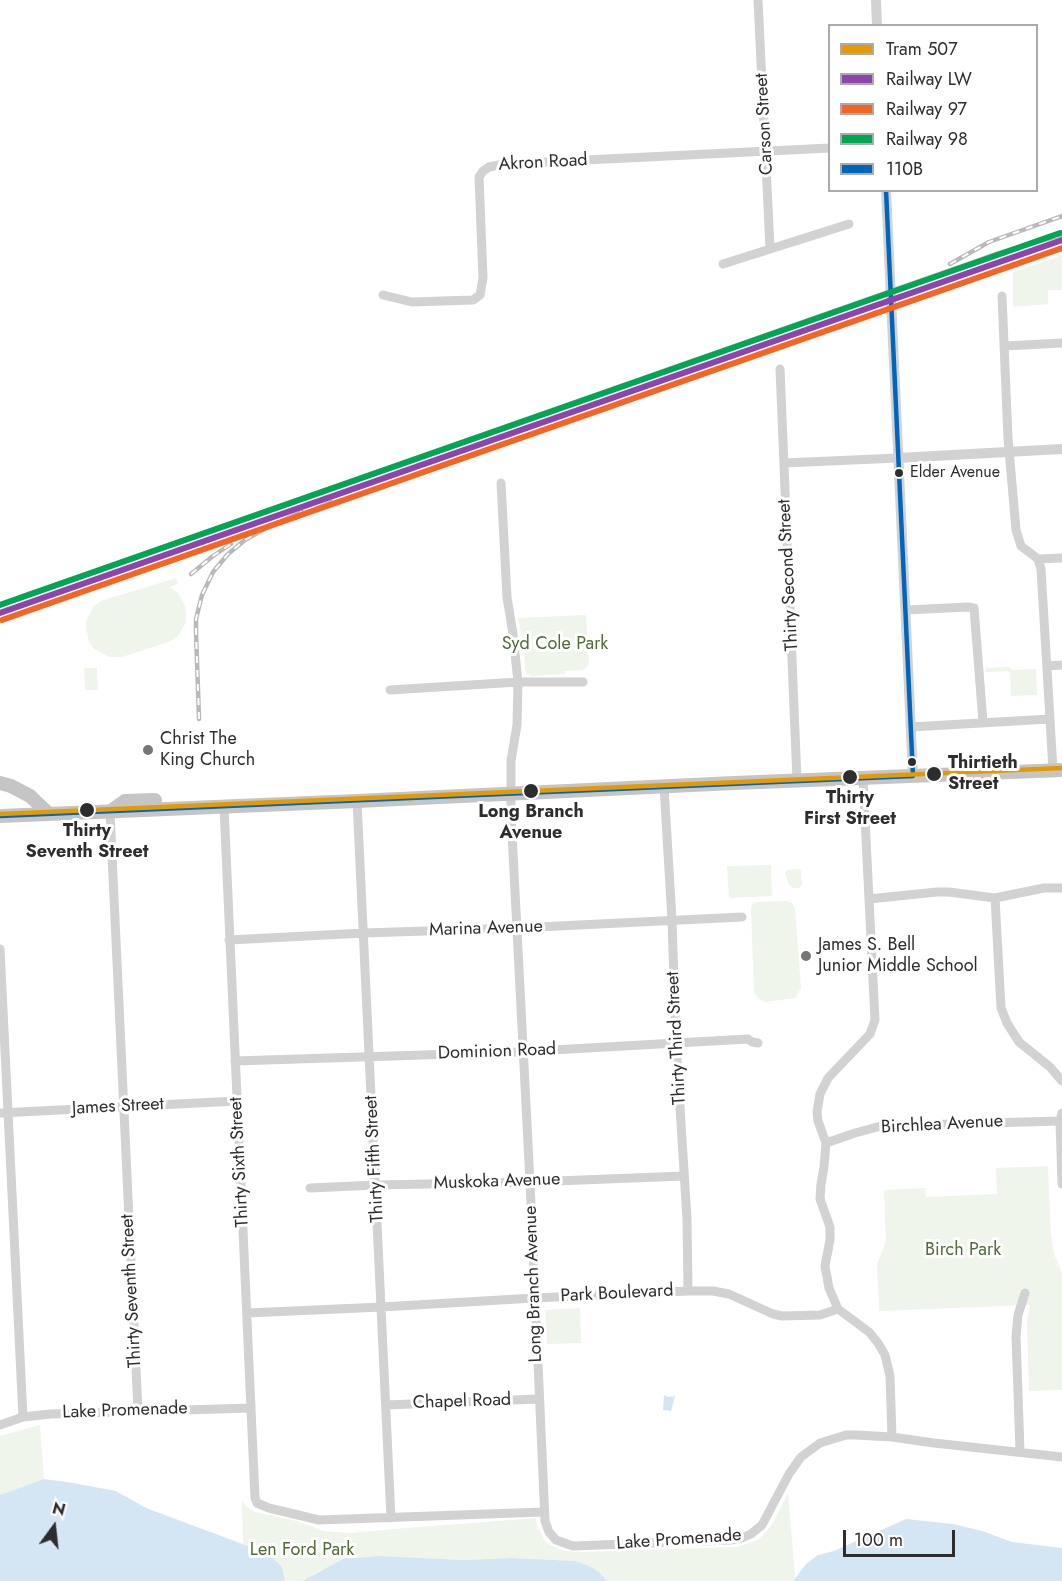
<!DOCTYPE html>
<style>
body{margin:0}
#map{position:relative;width:1062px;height:1581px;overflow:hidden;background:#fff;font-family:Jost,sans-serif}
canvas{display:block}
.legend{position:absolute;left:828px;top:24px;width:210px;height:168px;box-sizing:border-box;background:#fff;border:2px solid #ababab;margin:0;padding:8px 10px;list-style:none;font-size:18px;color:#2d2d2d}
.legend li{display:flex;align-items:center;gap:12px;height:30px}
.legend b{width:30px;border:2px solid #ababab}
.north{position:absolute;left:24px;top:1497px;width:60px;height:60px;-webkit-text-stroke:4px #fff;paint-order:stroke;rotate:15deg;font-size:16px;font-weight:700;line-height:24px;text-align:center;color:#2d2d2d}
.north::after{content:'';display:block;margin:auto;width:21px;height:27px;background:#2d2d2d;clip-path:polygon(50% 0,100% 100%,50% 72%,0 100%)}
.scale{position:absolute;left:843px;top:1530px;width:112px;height:27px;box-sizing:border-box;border:3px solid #2d2d2d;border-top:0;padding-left:8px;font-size:18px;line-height:21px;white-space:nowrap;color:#2d2d2d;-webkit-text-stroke:4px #fff;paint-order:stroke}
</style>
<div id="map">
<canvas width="1062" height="1581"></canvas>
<ul class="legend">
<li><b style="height:8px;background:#e39a04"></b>Tram 507</li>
<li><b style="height:8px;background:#8e44ad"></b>Railway LW</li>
<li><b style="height:8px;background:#f26522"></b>Railway 97</li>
<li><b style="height:8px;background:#00a651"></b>Railway 98</li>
<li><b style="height:8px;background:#0065bd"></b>110B</li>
</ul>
<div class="north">N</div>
<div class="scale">100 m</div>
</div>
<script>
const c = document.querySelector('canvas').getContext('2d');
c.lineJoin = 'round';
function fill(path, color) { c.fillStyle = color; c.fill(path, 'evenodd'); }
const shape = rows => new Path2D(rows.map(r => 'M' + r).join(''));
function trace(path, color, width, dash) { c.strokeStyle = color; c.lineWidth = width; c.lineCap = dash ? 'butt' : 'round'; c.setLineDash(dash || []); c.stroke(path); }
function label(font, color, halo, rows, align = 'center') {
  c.font = font + ' Jost,sans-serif'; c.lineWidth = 6; c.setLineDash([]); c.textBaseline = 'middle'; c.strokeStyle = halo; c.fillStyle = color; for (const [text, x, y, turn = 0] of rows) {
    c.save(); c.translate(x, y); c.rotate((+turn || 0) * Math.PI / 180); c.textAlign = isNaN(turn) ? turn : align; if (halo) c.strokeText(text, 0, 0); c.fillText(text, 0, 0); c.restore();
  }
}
fill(shape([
 [1062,255,1062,290,1048,290,1048,304,1013,307,1013,272],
 [176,578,178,584,170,587,178,593,185,606,186,614,186,622,178,636,171,641,122,657,109,657,94,649,89,642,86,628,86,621,94,606,101,601],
 [586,615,589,663,586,668,582,670,565,671,565,674,532,676,527,674,525,668,524,648,518,618],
 [1009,667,1013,670,1036,669,1037,695,1011,696,1010,673,1007,671,986,672,986,668],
 [84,668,97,668,98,690,85,690],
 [771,865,772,896,729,898,727,866],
 [797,869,801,870,802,884,799,888,793,888,789,885,785,872,788,870],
 [787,901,792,903,795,908,801,988,795,998,765,1002,758,998,754,992,751,909,752,904,757,902],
 [1048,1166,1051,1235,1054,1254,1062,1273,1062,1390,1029,1391,1027,1322,1030,1305,879,1311,877,1264,886,1241,884,1190,925,1188,926,1197,997,1194,996,1168],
 [580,1308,581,1343,547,1344,545,1310],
 [40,1425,44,1479,0,1495,0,1436],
 [788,1493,795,1576,793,1581,607,1581,599,1572,589,1566,576,1561,511,1558,464,1560,380,1556,319,1571,302,1581,285,1581,285,1579,256,1549,243,1544,242,1501,246,1506,255,1512,297,1521,323,1531,349,1533,394,1529,536,1518,537,1526,545,1541,550,1545,565,1551,580,1552,737,1547,758,1540,766,1532,773,1523]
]), '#eff5ea');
fill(shape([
 [664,1395,668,1397,675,1396,671,1411,663,1410],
 [44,1479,67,1482,116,1491,146,1508,256,1549,272,1557,282,1567,285,1581,0,1581,0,1495],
 [906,1519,953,1524,982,1531,1012,1542,1062,1548,1062,1581,793,1581,806,1564,818,1555,834,1551],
 [380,1556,464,1560,511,1558,576,1561,589,1566,599,1572,607,1581,302,1581,343,1559]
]), '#d4e6f3');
trace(shape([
 [758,0,770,248],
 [723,264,849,224],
 [383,295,412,302,473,300,480,295,483,278,479,177,483,171,489,167,504,164,830,148],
 [1002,296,1008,438,1016,530,1021,546,1038,559,1041,569,1053,770],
 [1005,346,1062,343],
 [780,369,797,780],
 [784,463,898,458],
 [501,483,507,597,513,634,518,682,517,725,511,761,511,814,530,1182,545,1521,549,1532,556,1540,573,1546,731,1540,742,1538,751,1534,762,1525,789,1474,801,1457,820,1443,846,1435,856,1435,892,1437,934,1443,1062,1457],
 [1038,559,1062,558],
 [906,610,968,607,974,608,983,722],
 [1047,666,1062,665],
 [390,690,518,682,583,682],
 [911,727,1050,719],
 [863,778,875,1020,870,1034,828,1078,820,1094,817,1112,818,1121,826,1143,824,1167,821,1184,820,1199,830,1227,830,1240,825,1266,829,1288,838,1309,869,1332,878,1343,885,1355,890,1376,892,1437],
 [664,786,672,920,676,1043,687,1219,688,1291],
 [357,801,391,1518],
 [224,807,255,1498,257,1503,269,1508,319,1520,544,1512],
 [110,812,138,1411],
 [995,898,1001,1008,1007,1023,1019,1042,1050,1067,1062,1081],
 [869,899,937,892,949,892,995,898,1044,888,1062,888],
 [229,940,364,933,518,928,742,917],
 [0,949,23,1417],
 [235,1061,517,1052,748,1039,752,1042,758,1043],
 [0,1113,237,1101],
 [1062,1113,1060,1121,1062,1184],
 [826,1143,855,1133,881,1126,1060,1121],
 [310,1188,376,1185,530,1182,684,1176],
 [247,1313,382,1307,534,1298,688,1291,713,1291,729,1294,773,1314,782,1316,820,1315,838,1309],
 [386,1405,539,1399],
 [0,1425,23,1417,50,1414,251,1408],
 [1020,1451,1016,1336,1018,1315,1025,1293]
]), '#d2d2d2', 9);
trace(shape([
 [876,0,877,26],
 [886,190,913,776],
 [898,458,1062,449]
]), '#d2d2d2', 10);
trace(shape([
 [0,783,11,786,30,796,49,814],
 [111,811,125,801,155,800],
 [0,816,357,801,734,783,1062,770]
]), '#c5c5c5', 14);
const rail = shape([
 [950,264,989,242,1062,216],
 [295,518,331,502],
 [261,530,302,512],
 [191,574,213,556,231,544],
 [20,597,996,254,1062,235],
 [199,719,196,632,196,619,202,595,213,572,228,554,245,540,266,528]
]);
trace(rail, '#b9b9b9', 4.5);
trace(rail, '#fff', 2, [7]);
trace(shape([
 [0,816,913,776,886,190]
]), '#0065bd', 4.5);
trace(shape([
 [0,613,1062,240]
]), '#8e44ad', 6);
trace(shape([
 [2,620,1062,248]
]), '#f26522', 6);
trace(shape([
 [0,605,1060,233]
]), '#00a651', 6);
trace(shape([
 [0,814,1062,768]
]), '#e39a04', 4.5);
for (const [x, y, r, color] of [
 [899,473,5,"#2d2d2d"],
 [148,750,6,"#767676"],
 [912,762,5,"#2d2d2d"],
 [934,774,8,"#2d2d2d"],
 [850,777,8,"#2d2d2d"],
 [531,791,8,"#2d2d2d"],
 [87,810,8,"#2d2d2d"],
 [806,956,6,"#767676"]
]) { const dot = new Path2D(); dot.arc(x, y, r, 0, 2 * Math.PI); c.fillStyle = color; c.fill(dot); trace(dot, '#fff', 2); }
label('16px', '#2d2d2d', '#fff', [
 ["Elder Avenue",910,473]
], 'left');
label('18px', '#2d2d2d', '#fff', [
 ["Carson Street",765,124,-93],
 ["Akron Road",543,163,-3],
 ["Thirty Second Street",789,575,-93],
 ["Marina Avenue",486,929,-2],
 ["Thirty Third Street",677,1038,-93],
 ["Dominion Road",497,1052,-2],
 ["James Street",118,1107,-3],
 ["Birchlea Avenue",942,1125,-3],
 ["Thirty Fifth Street",375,1159,-93],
 ["Thirty Sixth Street",240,1162,-93],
 ["Muskoka Avenue",497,1182,-2],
 ["Long Branch Avenue",534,1284,-92],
 ["Thirty Seventh Street",132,1291,-93],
 ["Park Boulevard",617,1294,-3],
 ["Chapel Road",462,1402,-2],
 ["Lake Promenade",125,1411,-2],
 ["Lake Promenade",679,1540,-4]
]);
label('18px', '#4e6c36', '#fff', [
 ["Syd Cole Park",555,645],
 ["Birch Park",963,1251],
 ["Len Ford Park",302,1551]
]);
label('18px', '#2d2d2d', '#fff', [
 ["Christ The",160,740],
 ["King Church",160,761],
 ["James S. Bell",818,946],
 ["Junior Middle School",818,967]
], 'left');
label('bold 18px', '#2d2d2d', '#fff', [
 ["Thirtieth",948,764,"left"],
 ["Street",948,785,"left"],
 ["Thirty",850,799],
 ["First Street",850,820],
 ["Long Branch",531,813],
 ["Avenue",531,834],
 ["Thirty",87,832],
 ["Seventh Street",87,853]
]);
</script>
